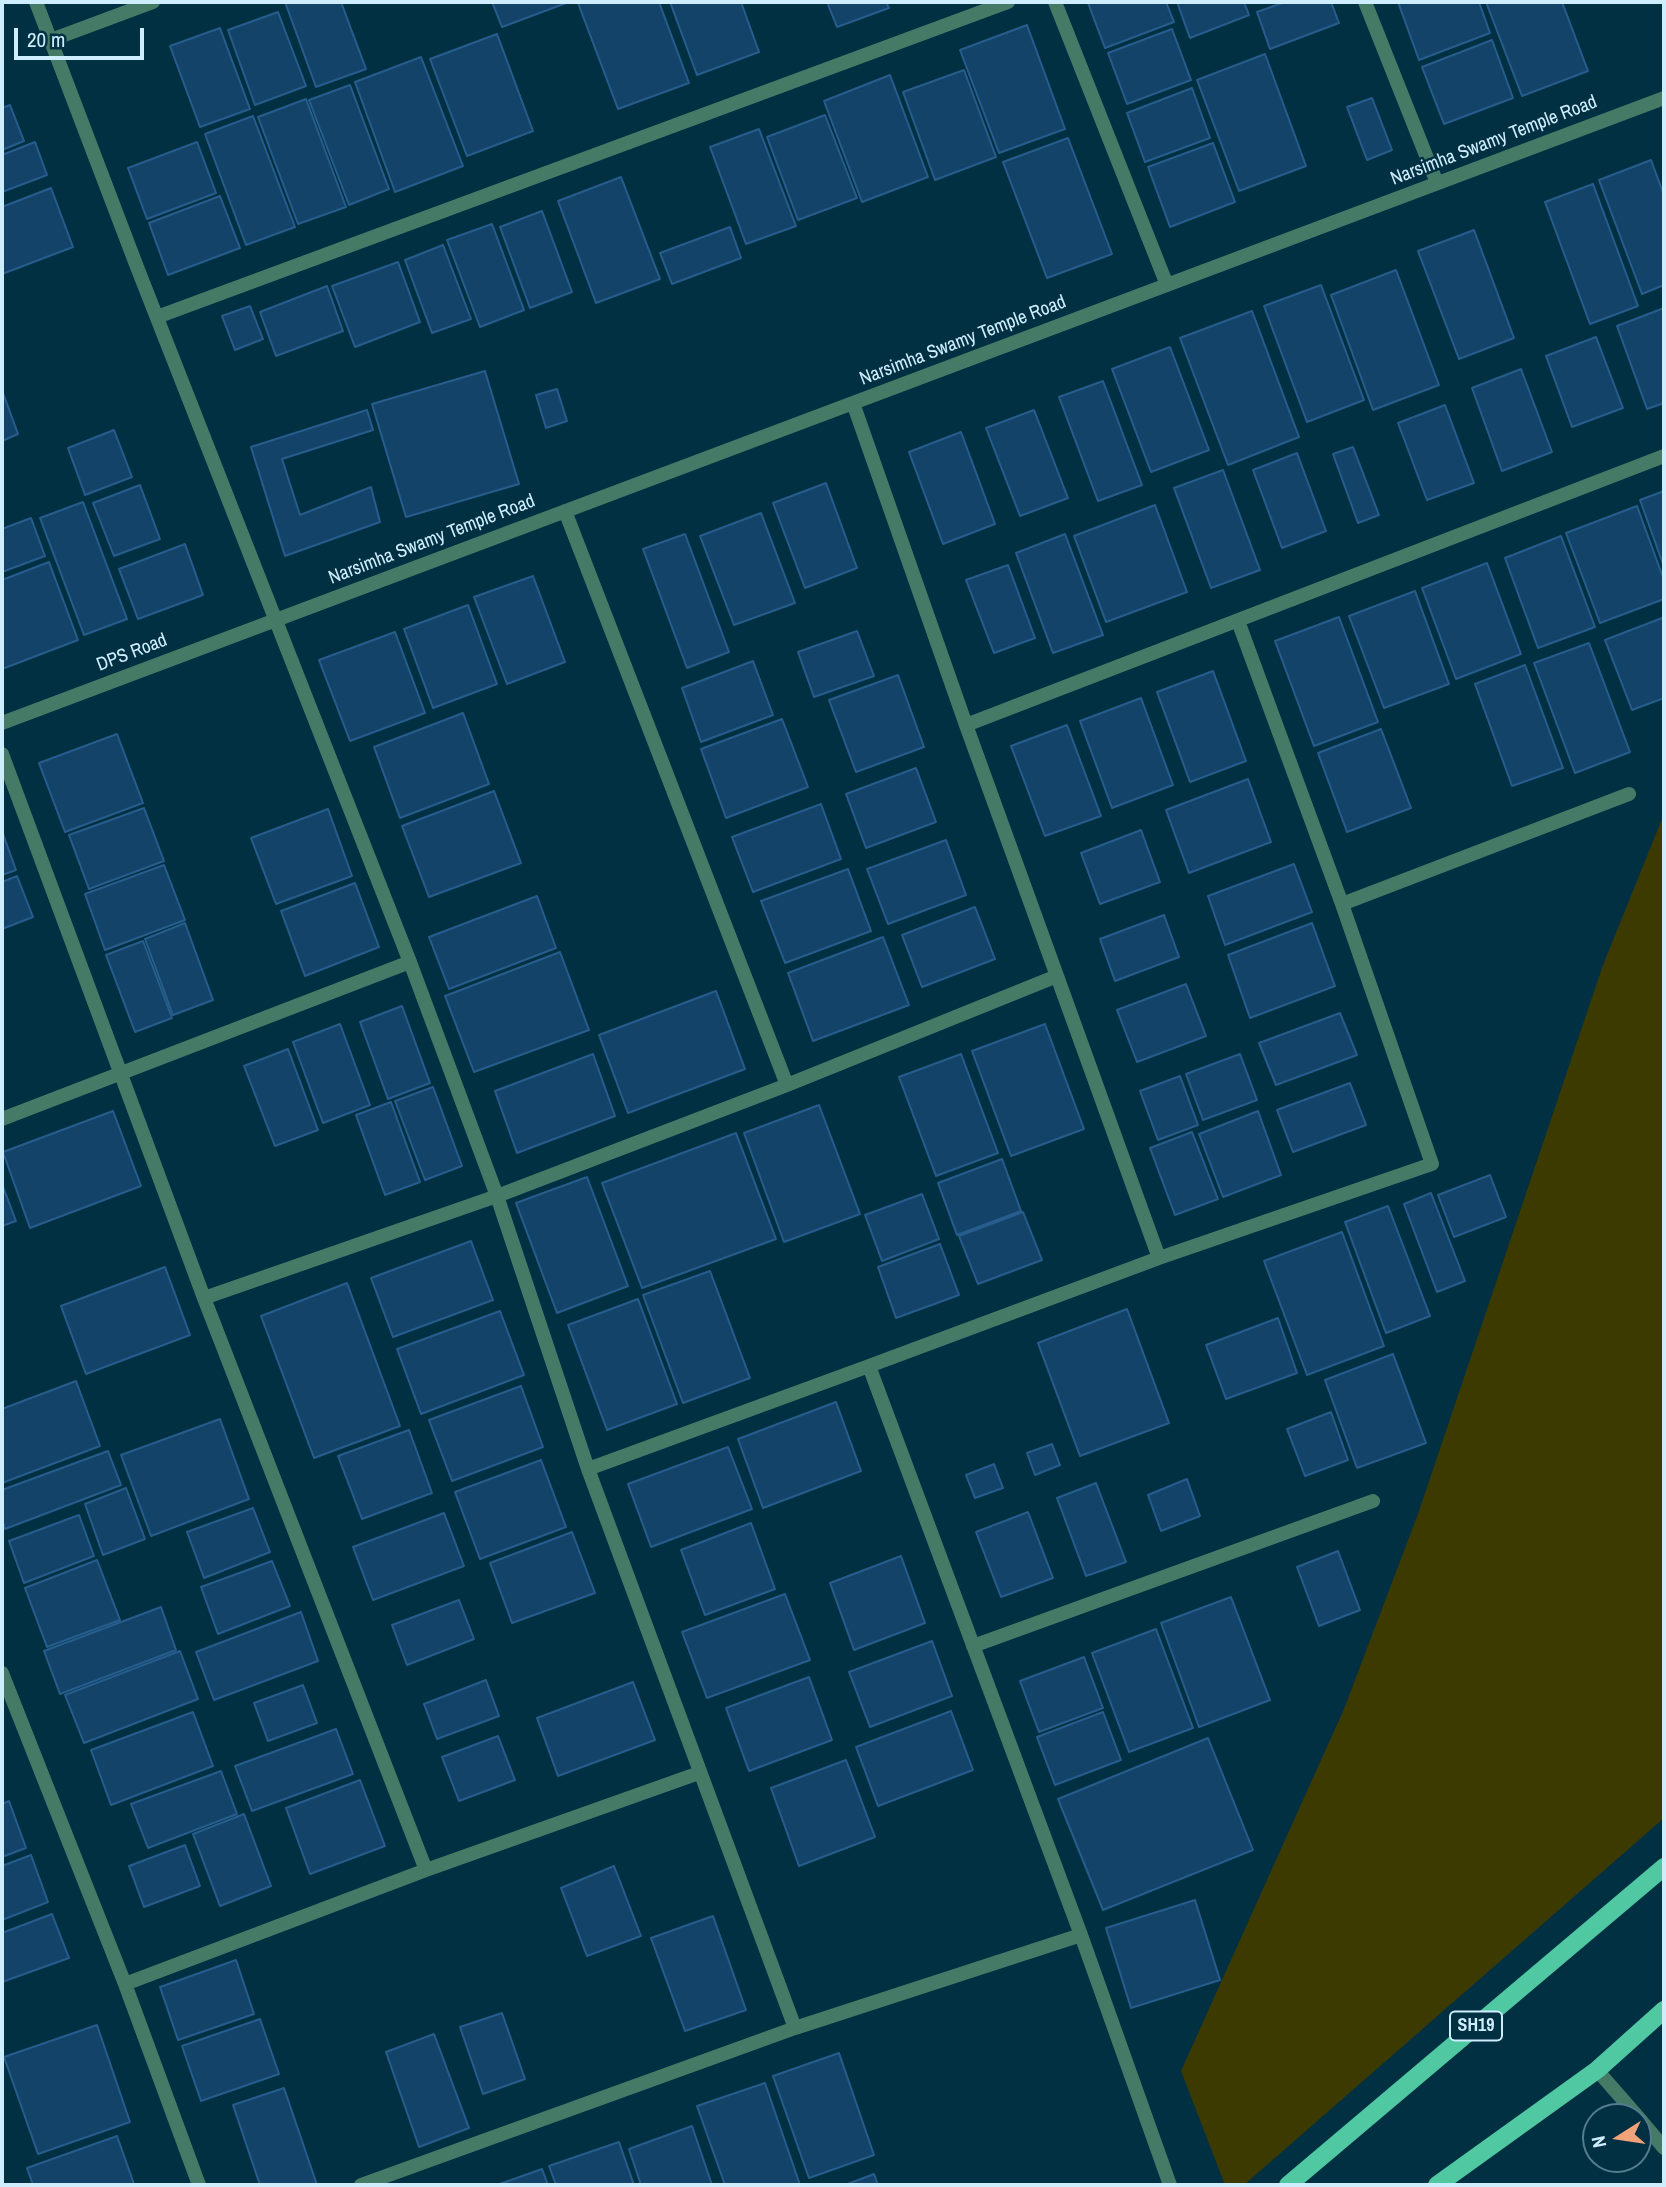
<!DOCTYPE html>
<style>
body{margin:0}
#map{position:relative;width:1666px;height:2187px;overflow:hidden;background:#003042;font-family:"Archivo Narrow",sans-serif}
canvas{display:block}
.frame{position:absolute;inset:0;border:4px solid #cfeefd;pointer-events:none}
.north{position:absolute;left:1582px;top:2103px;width:70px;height:70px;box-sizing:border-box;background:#003042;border:2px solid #537c8d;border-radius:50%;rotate:258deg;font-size:19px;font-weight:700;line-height:28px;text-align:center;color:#cfeefd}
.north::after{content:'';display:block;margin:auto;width:24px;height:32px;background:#f0a279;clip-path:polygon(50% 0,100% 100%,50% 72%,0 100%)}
.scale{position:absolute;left:14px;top:28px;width:130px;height:32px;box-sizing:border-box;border:4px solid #cfeefd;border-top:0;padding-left:9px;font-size:21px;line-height:24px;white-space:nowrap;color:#cfeefd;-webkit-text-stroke:5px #003042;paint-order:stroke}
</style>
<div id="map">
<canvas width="1666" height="2187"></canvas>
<div class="frame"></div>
<div class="north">N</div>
<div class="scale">20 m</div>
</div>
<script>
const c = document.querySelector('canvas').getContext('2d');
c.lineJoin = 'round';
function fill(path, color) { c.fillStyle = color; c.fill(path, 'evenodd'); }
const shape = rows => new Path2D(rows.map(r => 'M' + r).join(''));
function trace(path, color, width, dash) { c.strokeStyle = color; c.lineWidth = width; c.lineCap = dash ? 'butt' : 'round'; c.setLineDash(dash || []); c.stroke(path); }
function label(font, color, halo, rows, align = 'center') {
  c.font = font + ' "Archivo Narrow",sans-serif'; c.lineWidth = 5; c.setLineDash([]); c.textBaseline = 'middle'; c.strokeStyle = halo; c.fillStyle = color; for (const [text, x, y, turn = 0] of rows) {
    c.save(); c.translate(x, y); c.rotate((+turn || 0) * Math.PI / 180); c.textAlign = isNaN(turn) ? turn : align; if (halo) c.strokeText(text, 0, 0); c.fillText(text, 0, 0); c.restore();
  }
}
fill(shape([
 [1664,814,1664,1818,1244,2185,1225,2185,1181,2071,1344,1709,1418,1514,1603,965]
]), '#3c3a00');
const building = shape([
 [285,2,341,2,366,69,316,87,285,2],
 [492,2,569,2,502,27,492,2],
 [582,2,659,2,689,83,618,109,578,3,582,2],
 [670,2,741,2,759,52,697,75,670,2],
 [827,2,886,2,889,8,837,27,827,2],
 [1090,2,1166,2,1174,22,1105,48,1088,3,1090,2],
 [1177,2,1244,2,1249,15,1190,38,1177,2],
 [1285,2,1331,2,1339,23,1270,49,1257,12,1285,2],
 [1398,2,1479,2,1490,33,1419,60,1398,2],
 [1486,2,1562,2,1588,71,1522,96,1486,2],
 [278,12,306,86,255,105,228,30,278,12],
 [1027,25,1065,129,999,153,960,50,1027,25],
 [220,28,250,109,200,127,170,46,220,28],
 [1172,29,1191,80,1127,104,1108,53,1172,29],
 [497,34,533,131,467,156,430,59,497,34],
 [1492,40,1513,98,1444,124,1422,67,1492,40],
 [1265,54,1306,166,1239,191,1197,80,1265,54],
 [421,57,463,166,395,192,355,82,421,57],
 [964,70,996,157,935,180,903,92,964,70],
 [890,75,928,177,862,202,824,101,890,75],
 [350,85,389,189,349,205,309,100,350,85],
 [1192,88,1210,138,1145,162,1127,113,1192,88],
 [1372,98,1392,150,1367,160,1347,107,1372,98],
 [306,99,346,207,298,224,258,117,306,99],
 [10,105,24,141,2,150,2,108,10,105],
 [825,115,857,198,798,220,767,137,825,115],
 [253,116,295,227,246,245,205,134,253,116],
 [759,129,796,226,746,244,710,147,759,129],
 [1068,138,1112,254,1047,278,1003,162,1068,138],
 [35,142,47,175,2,192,2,155,35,142],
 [197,142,216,193,147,219,128,168,197,142],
 [1213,143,1235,202,1170,227,1148,167,1213,143],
 [1651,160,1664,195,1664,285,1642,294,1599,180,1651,160],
 [621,177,660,279,596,303,558,201,621,177],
 [1593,184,1638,306,1590,324,1545,202,1593,184],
 [51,188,73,247,2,274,2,207,51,188],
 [220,196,240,248,168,275,149,223,220,196],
 [542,211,572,292,530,308,500,227,542,211],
 [492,224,524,310,480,327,447,240,492,224],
 [730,227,741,258,672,284,660,253,730,227],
 [1474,230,1514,338,1459,359,1418,251,1474,230],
 [443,245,471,319,432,333,405,260,443,245],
 [398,262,420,322,355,347,332,286,398,262],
 [1396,270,1439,385,1373,410,1331,295,1396,270],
 [1321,285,1364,400,1307,422,1264,306,1321,285],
 [327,286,343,331,276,356,260,312,327,286],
 [250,306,263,339,235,350,222,316,250,306],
 [1664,308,1664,403,1647,409,1617,326,1664,308],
 [1252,311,1299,437,1228,465,1180,338,1252,311],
 [1596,337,1623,408,1572,427,1546,356,1596,337],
 [1170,347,1209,450,1151,472,1112,369,1170,347],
 [1521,369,1552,452,1502,471,1472,388,1521,369],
 [485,371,519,484,406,517,372,404,485,371],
 [1103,381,1142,485,1098,501,1059,397,1103,381],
 [557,389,567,421,546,428,536,395,557,389],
 [2,390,18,434,2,441,2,390],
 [1445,405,1474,483,1427,500,1398,423,1445,405],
 [367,410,373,430,282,459,300,515,371,487,380,522,285,556,251,447,367,410],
 [1034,410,1068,498,1020,516,986,428,1034,410],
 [114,430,132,477,85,495,68,448,114,430],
 [961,432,995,524,943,544,909,452,961,432],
 [1353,447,1379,515,1358,523,1333,454,1353,447],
 [1297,453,1326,531,1282,548,1253,470,1297,453],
 [1223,470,1260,570,1211,588,1174,488,1223,470],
 [826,483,857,568,805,588,773,503,826,483],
 [140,485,160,539,114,556,93,503,140,485],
 [1664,491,1664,567,1640,500,1664,491],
 [83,502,127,619,84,635,40,518,83,502],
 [1155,505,1187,592,1106,622,1074,536,1155,505],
 [1637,506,1664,580,1664,599,1600,623,1566,533,1637,506],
 [761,513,795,603,734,625,700,536,761,513],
 [31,518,45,556,2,572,2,529,31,518],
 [685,534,729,652,687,668,643,549,685,534],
 [1065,534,1103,635,1053,653,1016,553,1065,534],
 [1561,536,1595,627,1538,648,1505,558,1561,536],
 [185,544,203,595,138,619,119,569,185,544],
 [49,562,78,640,2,669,2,580,49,562],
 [1487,563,1521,654,1456,679,1422,588,1487,563],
 [1008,565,1035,638,994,653,966,580,1008,565],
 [533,576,565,662,507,684,474,597,533,576],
 [1415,591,1449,684,1384,708,1349,616,1415,591],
 [468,605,497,684,433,708,404,629,468,605],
 [1339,617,1378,722,1314,746,1275,641,1339,617],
 [1662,618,1664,624,1664,698,1632,710,1605,640,1662,618],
 [857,631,874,676,814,697,798,652,857,631],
 [395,632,425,713,350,741,319,660,395,632],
 [1589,643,1630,752,1575,773,1534,663,1589,643],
 [753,661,773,715,701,742,682,688,753,661],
 [1525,665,1563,768,1512,786,1475,684,1525,665],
 [1213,671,1246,761,1190,782,1157,692,1213,671],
 [898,675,924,747,856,772,829,700,898,675],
 [1141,698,1173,785,1112,808,1080,721,1141,698],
 [463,713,489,784,400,818,374,747,463,713],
 [782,719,808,787,726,818,701,749,782,719],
 [1067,725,1101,816,1045,836,1011,746,1067,725],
 [1381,729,1411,808,1347,832,1318,753,1381,729],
 [117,734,143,803,65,832,39,763,117,734],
 [916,768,936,822,866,848,846,794,916,768],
 [1248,779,1271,842,1189,873,1166,810,1248,779],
 [494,791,521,863,429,897,402,826,494,791],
 [821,804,841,859,753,892,732,837,821,804],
 [144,808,164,861,89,889,69,835,144,808],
 [328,809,352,876,276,904,251,838,328,809],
 [1141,830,1160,882,1100,904,1081,853,1141,830],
 [2,831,16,870,2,875,2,831],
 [946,840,966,895,888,924,867,869,946,840],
 [1294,864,1312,912,1225,945,1208,896,1294,864],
 [164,865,185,920,105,950,85,894,164,865],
 [848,869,871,931,785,963,761,901,848,869],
 [17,876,33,917,2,929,2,882,17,876],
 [355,883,379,947,305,976,281,911,355,883],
 [537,896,556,948,449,989,429,937,537,896],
 [975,907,995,959,922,987,902,935,975,907],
 [1164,915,1179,957,1115,981,1100,939,1164,915],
 [185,923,213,1000,173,1015,145,939,185,923],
 [1312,923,1335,986,1250,1018,1228,955,1312,923],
 [883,937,909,1005,813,1041,788,973,883,937],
 [143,941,172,1018,135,1032,106,955,143,941],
 [560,952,589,1030,474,1072,445,996,560,952],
 [1186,984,1206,1036,1137,1062,1117,1010,1186,984],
 [716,991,745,1069,628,1113,599,1035,716,991],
 [402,1006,430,1083,388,1099,360,1022,402,1006],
 [1340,1013,1357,1055,1276,1085,1259,1043,1340,1013],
 [340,1024,370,1105,323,1123,293,1042,340,1024],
 [1045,1024,1084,1129,1011,1156,972,1051,1045,1024],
 [288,1049,318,1130,275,1146,244,1066,288,1049],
 [593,1054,615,1116,517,1153,495,1091,593,1054],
 [961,1054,998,1153,936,1176,899,1077,961,1054],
 [1240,1054,1257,1100,1203,1120,1186,1074,1240,1054],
 [1180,1076,1198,1125,1158,1140,1140,1091,1180,1076],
 [1350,1083,1366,1125,1293,1152,1277,1110,1350,1083],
 [433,1087,462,1166,425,1180,395,1101,433,1087],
 [391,1102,420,1182,385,1195,356,1115,391,1102],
 [819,1105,860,1214,784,1242,744,1133,819,1105],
 [113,1111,141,1186,30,1228,3,1152,113,1111],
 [1258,1111,1281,1175,1223,1197,1199,1134,1258,1111],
 [1192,1132,1218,1199,1175,1215,1150,1148,1192,1132],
 [736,1133,776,1239,642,1288,602,1183,736,1133],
 [1002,1159,1021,1211,957,1235,938,1183,1002,1159],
 [1490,1175,1506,1217,1454,1237,1438,1195,1490,1175],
 [587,1177,628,1286,557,1313,516,1203,587,1177],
 [2,1184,16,1221,2,1226,2,1184],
 [1431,1193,1465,1281,1437,1292,1404,1204,1431,1193],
 [922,1194,939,1239,882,1261,865,1215,922,1194],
 [1388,1206,1430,1316,1386,1333,1345,1222,1388,1206],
 [1023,1212,1042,1260,978,1284,959,1236,1023,1212],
 [1342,1232,1384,1346,1307,1375,1264,1261,1342,1232],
 [471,1241,493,1300,393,1337,371,1278,471,1241],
 [940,1244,959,1295,896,1318,878,1267,940,1244],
 [165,1267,190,1335,86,1374,61,1306,165,1267],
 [710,1271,750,1378,683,1403,643,1295,710,1271],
 [347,1283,400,1426,314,1458,261,1316,347,1283],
 [638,1299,677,1404,607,1430,568,1325,638,1299],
 [1127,1309,1169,1423,1080,1456,1038,1343,1127,1309],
 [500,1311,524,1375,421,1414,397,1349,500,1311],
 [1278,1318,1297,1373,1226,1399,1206,1345,1278,1318],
 [1393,1354,1426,1443,1357,1468,1325,1380,1393,1354],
 [76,1381,100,1446,2,1483,2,1409,76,1381],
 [521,1386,543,1447,452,1481,429,1420,521,1386],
 [836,1402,861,1471,763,1508,738,1439,836,1402],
 [1331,1412,1348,1460,1305,1476,1287,1429,1331,1412],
 [220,1419,249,1499,151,1536,121,1455,220,1419],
 [409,1430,432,1493,362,1519,338,1456,409,1430],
 [1052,1444,1060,1465,1035,1475,1027,1453,1052,1444],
 [728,1447,752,1509,651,1547,628,1484,728,1447],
 [108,1451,121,1485,5,1529,2,1519,2,1490,108,1451],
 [541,1460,566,1527,480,1559,455,1492,541,1460],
 [994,1464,1003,1488,975,1498,966,1475,994,1464],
 [1187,1479,1200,1516,1161,1531,1148,1495,1187,1479],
 [1096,1483,1126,1562,1086,1576,1057,1498,1096,1483],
 [126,1488,145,1539,103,1555,85,1504,126,1488],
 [253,1508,270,1552,204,1578,187,1532,253,1508],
 [1028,1512,1053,1578,1001,1597,976,1532,1028,1512],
 [444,1513,464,1566,373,1600,353,1547,444,1513],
 [79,1515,94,1556,24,1583,9,1541,79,1515],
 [751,1523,775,1589,705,1615,681,1550,751,1523],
 [572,1532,595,1593,512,1623,490,1563,572,1532],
 [1338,1551,1360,1610,1319,1626,1297,1567,1338,1551],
 [901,1556,925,1623,854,1650,830,1583,901,1556],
 [97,1560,120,1620,47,1647,25,1588,97,1560],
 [272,1561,290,1606,218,1634,201,1587,272,1561],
 [785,1594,810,1660,707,1698,682,1632,785,1594],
 [1231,1597,1270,1700,1199,1727,1161,1623,1231,1597],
 [459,1600,474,1639,407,1665,392,1625,459,1600],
 [161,1607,176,1650,60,1694,44,1651,161,1607],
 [301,1612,318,1661,214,1700,196,1652,301,1612],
 [1156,1629,1193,1728,1129,1752,1092,1653,1156,1629],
 [932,1641,952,1696,870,1727,849,1672,932,1641],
 [180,1651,198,1699,84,1743,65,1695,180,1651],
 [1084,1657,1103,1708,1039,1732,1020,1681,1084,1657],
 [809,1677,832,1740,749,1771,726,1708,809,1677],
 [486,1680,499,1716,437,1739,424,1704,486,1680],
 [633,1682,655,1740,558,1776,537,1718,633,1682],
 [303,1685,317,1723,268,1741,254,1703,303,1685],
 [951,1711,973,1770,878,1806,856,1747,951,1711],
 [193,1712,213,1766,111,1805,91,1750,193,1712],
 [1103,1712,1121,1760,1055,1785,1037,1737,1103,1712],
 [336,1729,353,1774,252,1811,235,1766,336,1729],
 [498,1736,515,1780,459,1801,442,1757,498,1736],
 [1208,1738,1253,1850,1103,1910,1058,1799,1208,1738],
 [846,1760,875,1837,799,1866,771,1788,846,1760],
 [221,1771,237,1814,148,1848,131,1804,221,1771],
 [360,1780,385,1846,310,1874,286,1808,360,1780],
 [9,1801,26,1848,2,1857,2,1804,9,1801],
 [244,1814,271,1886,220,1906,193,1834,244,1814],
 [185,1845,200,1886,144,1907,129,1866,185,1845],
 [31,1855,48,1902,2,1920,2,1866,31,1855],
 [614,1866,641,1936,587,1956,561,1888,614,1866],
 [1195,1900,1220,1980,1131,2008,1106,1928,1195,1900],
 [52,1914,69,1958,2,1982,2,1933,52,1914],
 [713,1916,746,2010,685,2031,651,1938,713,1916],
 [236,1960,254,2014,178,2040,160,1987,236,1960],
 [502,2013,525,2079,483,2094,460,2027,502,2013],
 [260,2019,279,2074,201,2101,182,2046,260,2019],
 [97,2025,130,2122,38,2154,4,2057,97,2025],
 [434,2034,469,2128,419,2147,386,2052,434,2034],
 [839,2053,874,2155,809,2178,773,2076,839,2053],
 [765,2083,800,2185,725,2185,697,2106,765,2083],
 [284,2088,317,2185,260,2185,233,2105,284,2088],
 [692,2126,712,2185,641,2185,629,2149,692,2126],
 [117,2136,134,2184,33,2185,27,2168,117,2136],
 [619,2142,634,2185,556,2185,549,2166,619,2142],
 [542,2169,548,2185,497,2185,542,2169],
 [874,2174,878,2185,845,2185,874,2174]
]);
fill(building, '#14436a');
trace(building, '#275d8c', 2);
trace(shape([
 [36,2,137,267,410,962,497,1196,588,1469,795,2028],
 [1055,2,1167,285],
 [1365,2,1437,183],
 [51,40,153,2],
 [157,317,1008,2],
 [565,511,787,1085],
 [2,723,1664,98],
 [966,725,1664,456],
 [2,754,204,1298,426,1870,699,1773],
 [1342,904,1629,794],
 [1057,976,1159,1258],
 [2,1119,410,962],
 [204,1298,497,1196,787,1085,1057,976,966,725,853,403],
 [869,1366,1159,1258,1432,1164,1342,904,1238,621],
 [588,1469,869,1366,1081,1935],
 [973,1646,1373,1501],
 [2,1673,125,1984,199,2185],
 [125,1984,426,1870],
 [1597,2070,1638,2117],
 [1638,2117,1664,2148],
 [361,2185,795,2028,1081,1935,1170,2185]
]), '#457a67', 14);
trace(shape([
 [1288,2185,1664,1867],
 [1437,2185,1597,2070,1664,2010]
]), '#50c9a2', 18);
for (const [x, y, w] of [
 [1476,2026,52]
]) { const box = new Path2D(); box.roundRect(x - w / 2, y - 14.5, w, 29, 5); c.fillStyle = '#003042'; c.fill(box); trace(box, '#cfeefd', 2); }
label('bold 18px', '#cfeefd', null, [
 ["SH19",1476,2026]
]);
label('19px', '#cfeefd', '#003042', [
 ["Narsimha Swamy Temple Road",1494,141,-21],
 ["Narsimha Swamy Temple Road",963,341,-21],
 ["Narsimha Swamy Temple Road",432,540,-21],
 ["DPS Road",132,653,-21]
]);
</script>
